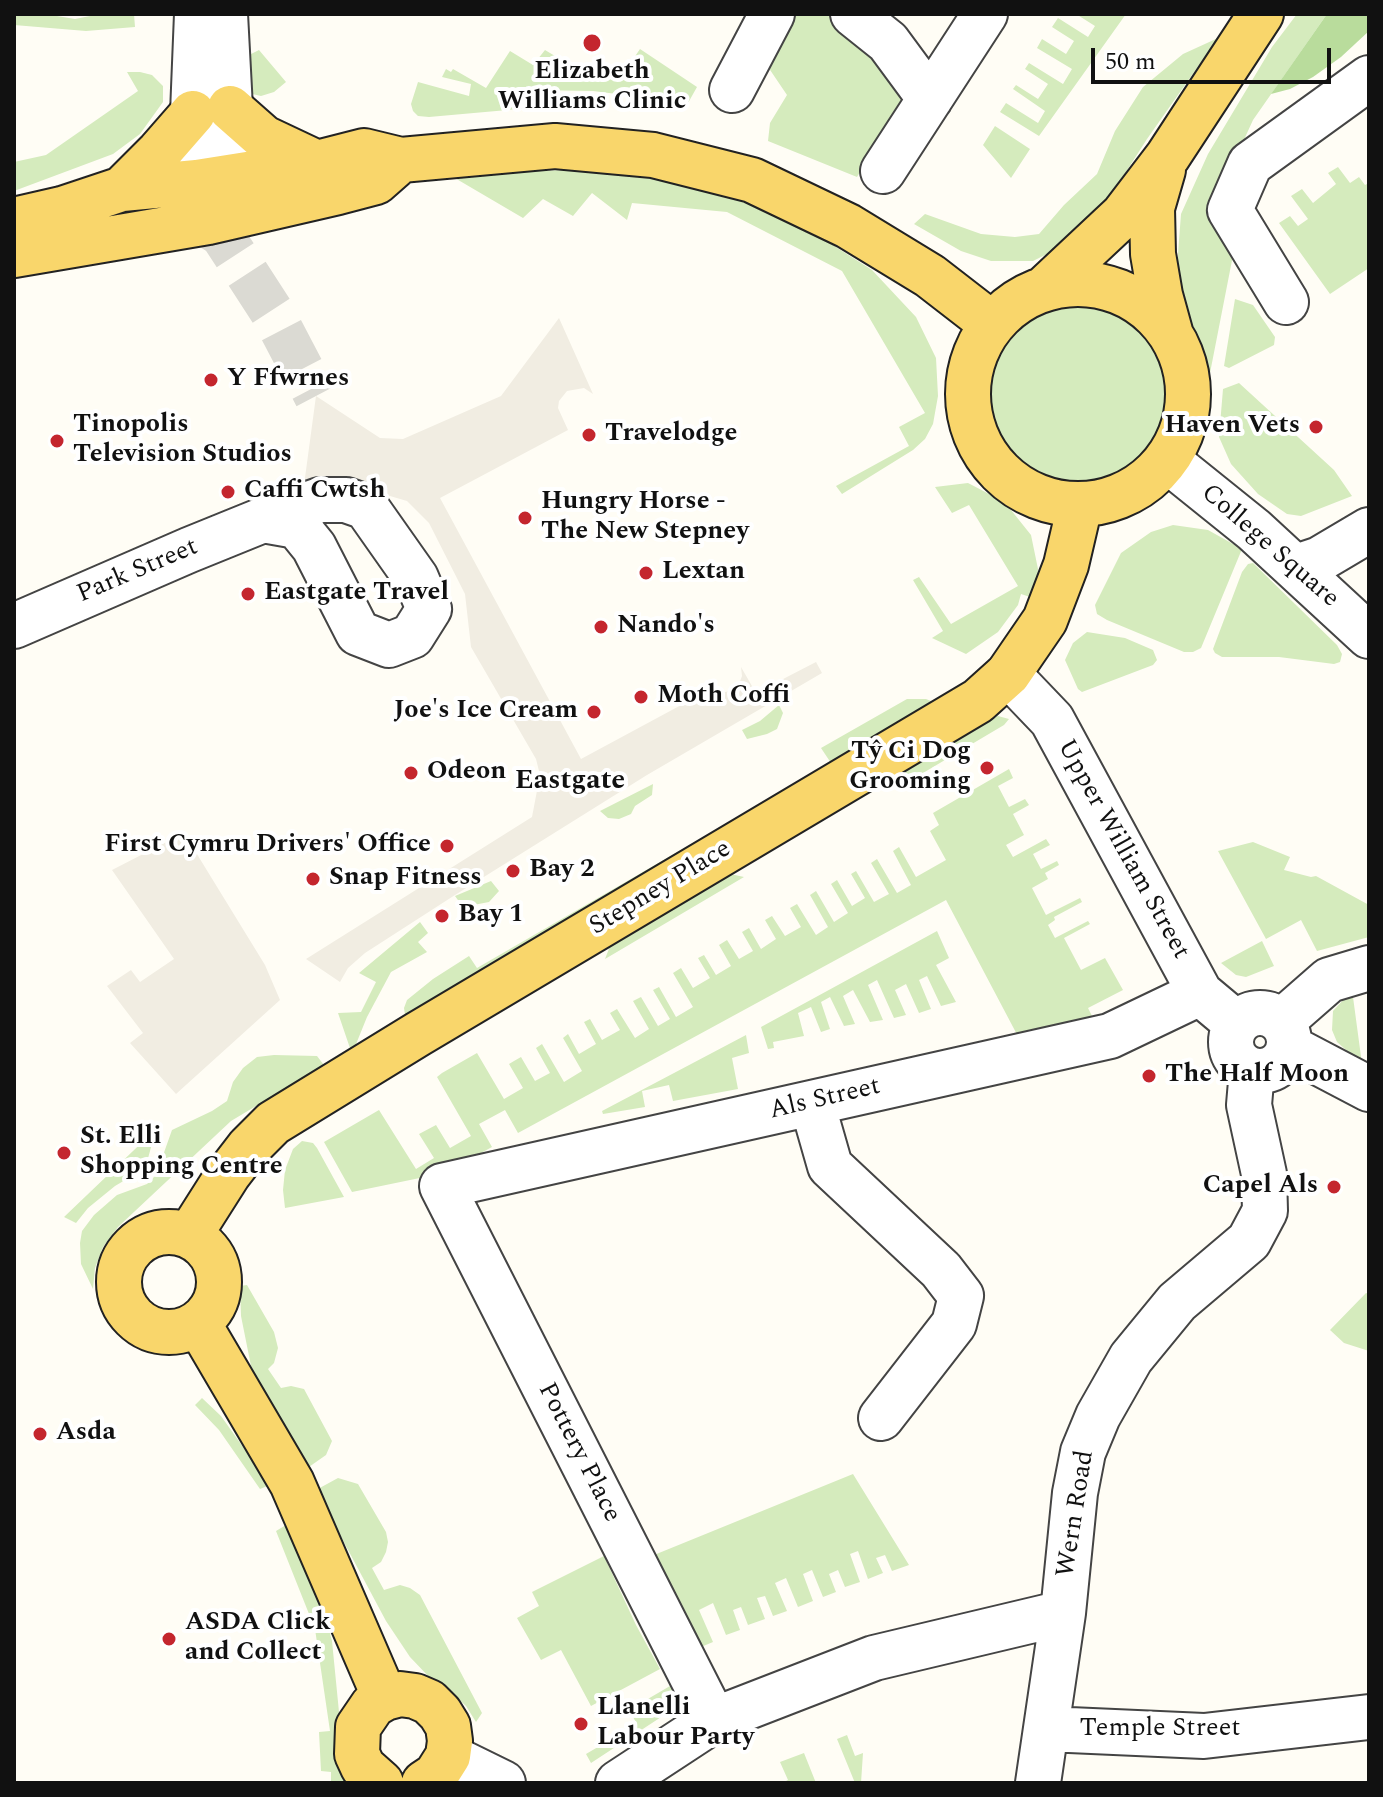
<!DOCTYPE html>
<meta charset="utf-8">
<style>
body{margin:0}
#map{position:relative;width:1383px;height:1797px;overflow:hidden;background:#fffdf5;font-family:Spectral,serif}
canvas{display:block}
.frame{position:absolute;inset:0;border:16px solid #111;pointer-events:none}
.scale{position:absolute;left:1091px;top:48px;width:240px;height:36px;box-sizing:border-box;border:4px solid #111;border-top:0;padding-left:10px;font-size:24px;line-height:28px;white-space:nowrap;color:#111;-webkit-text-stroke:6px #fff;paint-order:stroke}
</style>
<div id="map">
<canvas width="1383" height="1797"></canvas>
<div class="frame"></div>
<div class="scale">50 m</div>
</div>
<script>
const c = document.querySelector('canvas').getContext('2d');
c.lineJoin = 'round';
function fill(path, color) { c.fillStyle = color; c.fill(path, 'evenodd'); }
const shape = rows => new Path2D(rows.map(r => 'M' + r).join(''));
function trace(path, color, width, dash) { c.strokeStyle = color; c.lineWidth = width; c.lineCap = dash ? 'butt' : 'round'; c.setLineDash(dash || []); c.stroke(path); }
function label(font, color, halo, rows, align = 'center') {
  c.font = font + ' Spectral,serif'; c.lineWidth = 8; c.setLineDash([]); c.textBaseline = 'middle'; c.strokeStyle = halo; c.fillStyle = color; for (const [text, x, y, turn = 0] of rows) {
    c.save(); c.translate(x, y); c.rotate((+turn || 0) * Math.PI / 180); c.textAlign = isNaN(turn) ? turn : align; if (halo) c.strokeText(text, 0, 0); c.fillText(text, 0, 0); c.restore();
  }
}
fill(shape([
 [14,14,45,14,75,19,100,14,134,14,135,27,86,31,14,25],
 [792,14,824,14,865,32,904,101,857,177,768,141,770,123,787,95,764,61],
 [1076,14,1126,14,1039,136,1000,112,1006,103,1038,123,1045,111,1013,89,1016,85,1038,99,1048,84,1025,69,1029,63,1063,84,1072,69,1037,48,1042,39,1066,54,1074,41,1052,27,1058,18,1088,37,1095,26],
 [1297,14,1327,14,1253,120,1210,214,1235,245,1210,373,1181,302,1177,267,1181,214,1208,154,1272,47],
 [1218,38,1147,139,1099,214,1063,246,1033,261,991,261,961,251,914,224,925,214,981,234,1015,237,1039,234,1064,205,1097,174,1115,131,1143,87,1183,54],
 [640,49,697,87,688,103,593,91,533,90,530,108,429,117,418,116,413,111,411,104,418,82,469,96,471,84,442,77,446,69,451,72,453,69,486,88,510,51,533,65,545,50,590,77,600,67,621,77],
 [259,50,286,82,274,92,261,96,248,93,247,56],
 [140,72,152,75,163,86,163,102,140,134,113,154,14,191,14,162,46,155,138,91,127,72],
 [995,126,1030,149,1011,178,983,145],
 [1338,167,1350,183,1359,177,1365,185,1369,183,1369,268,1330,294,1279,223,1290,216,1298,226,1308,219,1291,196,1302,189,1313,203,1336,184,1328,173],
 [565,170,666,180,754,202,806,228,872,270,916,317,936,358,938,396,933,424,925,439,913,450,842,494,836,486,909,446,899,427,925,413,842,271,727,212,632,203,627,220,592,193,573,216,543,199,523,218,448,174],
 [1235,299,1253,305,1275,337,1274,345,1229,368,1224,366],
 '989 396a89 89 0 1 1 178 0a89 89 0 1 1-178 0Z',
 [1239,383,1334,470,1352,496,1301,516,1287,514,1258,494,1231,464,1219,437,1223,389],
 [968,483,993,496,1011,510,1031,535,1038,569,1036,599,1021,594,1018,605,998,632,966,654,932,638,943,631,913,580,919,577,951,624,1018,586,969,505,952,513,935,487],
 [1173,525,1208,530,1242,549,1201,648,1193,652,1184,652,1107,620,1097,614,1095,605,1121,553,1151,532],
 [1253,563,1337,645,1342,654,1340,662,1334,664,1279,657,1222,657,1215,653,1213,649,1242,572,1248,564],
 [1087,632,1125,638,1153,650,1157,660,1153,665,1082,692,1078,689,1065,660,1073,643],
 [907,699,926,699,941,705,410,1019,405,1015,404,1008,407,1000,433,979,469,956,477,968,831,763,821,748],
 [779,705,783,713,777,729,767,734,747,739,742,730,760,721],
 [998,716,1009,719,1004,725,896,789,905,768,984,719],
 [1009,769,1013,778,998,786,1009,807,1025,799,1029,805,1013,814,1024,835,1006,845,1013,857,1046,839,1050,845,1033,854,1041,869,1057,861,1059,865,1045,873,1048,879,1032,888,1046,915,1080,898,1082,902,1054,917,1055,920,1048,925,1055,938,1088,921,1090,924,1064,938,1081,970,1105,958,1123,990,1088,1008,1096,1024,1022,1044,946,900,518,1133,505,1110,479,1124,492,1147,444,1173,352,1192,324,1142,379,1110,416,1169,434,1158,419,1134,436,1125,450,1148,471,1136,437,1077,442,1073,477,1053,504,1099,523,1088,509,1064,514,1061,521,1057,535,1081,550,1073,536,1048,542,1044,564,1082,582,1071,563,1038,568,1034,579,1054,596,1044,584,1022,590,1019,602,1040,620,1030,610,1013,617,1009,635,1038,649,1029,633,1001,641,997,658,1026,670,1019,653,990,659,987,676,1017,693,1007,673,973,681,968,693,988,710,978,698,958,704,955,716,975,731,966,719,945,727,940,739,959,753,951,742,932,749,928,761,949,776,939,765,920,772,916,785,936,801,927,790,908,797,904,816,935,828,927,810,895,816,891,834,922,848,913,831,884,837,880,852,906,865,898,851,874,856,871,874,902,889,894,871,863,877,859,897,893,911,885,893,851,899,847,916,877,946,860,930,831,939,825,933,813],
 [653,784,652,795,635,806,631,814,619,819,608,818,600,811],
 [1253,842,1290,857,1284,870,1311,877,1316,876,1369,905,1369,937,1317,951,1301,920,1266,939,1218,851],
 [726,873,744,877,605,959,612,941],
 [491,881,499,891,489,902,463,907,455,896],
 [420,922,428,933,418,942,427,952,391,972,367,1017,352,1054,338,1013,361,1012,376,982,359,973],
 [937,931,949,958,936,965,956,1002,941,1006,927,976,919,980,931,1009,919,1013,906,984,895,990,906,1015,894,1018,877,980,868,985,883,1020,870,1022,853,990,843,996,855,1024,844,1026,830,997,821,1002,830,1029,821,1032,811,1007,798,1013,804,1036,773,1042,774,1048,768,1049,761,1027],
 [1262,941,1274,966,1246,977,1236,975,1221,963],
 [1353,997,1362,1064,1337,1042,1332,1030,1333,1011,1345,998],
 [746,1035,749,1053,732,1058,738,1089,673,1101,669,1085,642,1091,645,1107,603,1114,602,1111],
 [274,1055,317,1056,327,1069,281,1091,231,1121,118,1227,103,1247,95,1268,93,1289,81,1264,80,1243,82,1231,94,1215,117,1195,147,1184,156,1175,172,1130,212,1111,227,1101,233,1082,243,1068,257,1057],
 [156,1129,147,1162,142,1170,115,1186,88,1208,76,1223,64,1217],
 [302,1141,313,1143,317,1148,344,1197,285,1208,283,1190,285,1170,293,1149],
 [247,1285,274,1332,278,1348,274,1363,268,1369,281,1388,291,1386,304,1389,332,1441,326,1455,306,1469,251,1366,241,1316,240,1286],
 [1366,1293,1369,1294,1369,1351,1344,1343,1330,1330],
 [202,1398,221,1416,270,1485,260,1489,219,1430,195,1405],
 [853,1474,909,1565,892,1571,885,1555,876,1558,883,1573,868,1579,858,1551,850,1554,860,1582,845,1587,838,1570,829,1574,836,1592,823,1597,812,1570,803,1574,813,1601,798,1607,786,1578,775,1583,787,1611,773,1616,765,1596,757,1598,765,1619,748,1625,741,1607,733,1610,740,1630,726,1635,713,1603,699,1610,713,1642,701,1647,654,1555],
 [338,1478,358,1484,386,1532,388,1542,386,1552,381,1562,372,1568,384,1590,400,1585,410,1588,420,1595,482,1713,476,1722,466,1706,443,1685,430,1678,410,1657,386,1621,316,1490],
 [291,1522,315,1576,332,1641,346,1783,331,1783,331,1772,321,1771,319,1732,330,1731,315,1629,276,1531],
 [604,1556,636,1625,660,1669,591,1706,561,1650,541,1660,517,1618,539,1606,532,1592],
 [670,1686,681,1704,591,1763,586,1754,637,1724,629,1710],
 [847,1735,855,1756,863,1753,861,1783,855,1783,837,1739],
 [804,1753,816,1783,782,1783,788,1780,780,1762]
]), '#d5ebbd');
fill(shape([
 [1327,14,1369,14,1369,31,1341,57,1313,77,1290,89,1271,94]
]), '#b9dc9c');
fill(shape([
 [559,318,593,394,584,388,567,391,559,401,558,408,568,430,440,498,581,759,709,690,726,692,739,684,742,676,741,667,756,693,816,662,822,673,647,775,455,895,365,953,348,968,340,982,306,959,532,817,540,775,536,759,471,647,465,594,429,523,407,501,373,491,302,500,316,396,380,438,403,439,501,396],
 [184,833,265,965,280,1000,176,1094,130,1043,143,1033,107,986,131,970,140,982,174,959,112,870]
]), '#f1ede2');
trace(shape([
 [208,222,211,228,222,235,272,312,316,396]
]), '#dbdad3', 44, [44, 22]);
const minor = shape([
 [197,14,193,113,197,182,207,218],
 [225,14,230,108,230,215],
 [853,14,888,42,930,99],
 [732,90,772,14],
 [883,171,985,14],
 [1286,302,1230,210,1250,164,1369,78],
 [1167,460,1254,530,1369,636],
 [1296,567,1320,559,1369,530],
 [14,626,189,550,263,520,320,500,346,500,366,507,416,578,429,609,412,636,389,645,358,633,314,547,297,526,263,520],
 [1008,674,1052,720,1200,993,1237,1024],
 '1231 1042a29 29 0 1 1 58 0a29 29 0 1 1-58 0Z',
 [1281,1022,1329,980,1369,968],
 [1289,1047,1369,1089],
 [812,1103,830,1166,941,1270,961,1296,954,1324,881,1418],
 [714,1720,442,1186,1110,1036,1200,993],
 [1047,1729,1204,1736,1369,1717],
 [448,1756,503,1783],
 [618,1783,714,1720,874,1658,1063,1613],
 [1038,1783,1063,1613,1075,1493,1083,1452,1098,1416,1131,1358,1177,1302,1249,1241,1265,1211,1264,1174,1249,1105,1252,1070]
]);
const major = shape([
 [230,108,264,138,317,163],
 [1163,170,1152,208,1153,254,1160,295,1171,335],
 [122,189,159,152,193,113],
 [14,220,62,209,122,189,197,182,317,163,364,151,401,160,555,146,653,155,752,180,848,226,930,276,992,324],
 [14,255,208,222,338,192,376,182,401,160],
 '968 394a110 110 0 1 1 220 0a110 110 0 1 1-220 0Z',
 [1044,289,1123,215,1168,156,1261,14],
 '119 1282a50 50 0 1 1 100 0a50 50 0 1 1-100 0Z',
 [189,1236,229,1173,249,1147,273,1123,418,1034,978,701,1008,674,1045,620,1066,565,1080,505],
 [198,1323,292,1483,385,1698],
 [381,1783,363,1767,357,1754,358,1727,373,1705,385,1698,400,1694,415,1696,429,1702,440,1713,448,1726,450,1741,448,1756,436,1775,424,1783]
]);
trace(minor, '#444', 48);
trace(major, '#222', 48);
trace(minor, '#fff', 44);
trace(major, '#f9d66b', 44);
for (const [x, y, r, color] of [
 [592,43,10,"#c4262e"],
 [211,380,8,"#c4262e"],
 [1316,427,8,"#c4262e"],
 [589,435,8,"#c4262e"],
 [57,441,8,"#c4262e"],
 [228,492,8,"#c4262e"],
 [525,518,8,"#c4262e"],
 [646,573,8,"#c4262e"],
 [248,594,8,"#c4262e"],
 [601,627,8,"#c4262e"],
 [641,697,8,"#c4262e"],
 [594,712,8,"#c4262e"],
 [987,768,8,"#c4262e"],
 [411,773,8,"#c4262e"],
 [447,846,8,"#c4262e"],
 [513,871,8,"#c4262e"],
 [313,879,8,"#c4262e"],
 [442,916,8,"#c4262e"],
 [1149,1076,8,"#c4262e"],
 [64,1153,8,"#c4262e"],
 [1334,1187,8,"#c4262e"],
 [40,1434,8,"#c4262e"],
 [169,1639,8,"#c4262e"],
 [581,1724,8,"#c4262e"]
]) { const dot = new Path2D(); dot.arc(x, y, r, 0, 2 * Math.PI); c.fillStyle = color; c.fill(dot); trace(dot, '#fff', 3); }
label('bold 26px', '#111', '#fff', [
 ["Elizabeth",592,73,"center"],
 ["Williams Clinic",592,103,"center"],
 ["Y Ffwrnes",227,380],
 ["Tinopolis",73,426],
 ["Television Studios",73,456],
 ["Haven Vets",1300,427,"right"],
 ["Travelodge",605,435],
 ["Caffi Cwtsh",244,492],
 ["Hungry Horse -",541,503],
 ["The New Stepney",541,533],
 ["Lextan",662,573],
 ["Eastgate Travel",264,594],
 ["Nando's",617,627],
 ["Moth Coffi",657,697],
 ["Joe's Ice Cream",578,712,"right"],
 ["Tŷ Ci Dog",971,753,"right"],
 ["Grooming",971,783,"right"],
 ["Odeon",427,773],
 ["First Cymru Drivers' Office",431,846,"right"],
 ["Bay 2",529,871],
 ["Snap Fitness",329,879],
 ["Bay 1",458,916],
 ["The Half Moon",1165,1076],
 ["St. Elli",80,1138],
 ["Shopping Centre",80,1168],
 ["Capel Als",1318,1187,"right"],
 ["Asda",56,1434],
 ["ASDA Click",185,1624],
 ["and Collect",185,1654],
 ["Llanelli",597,1709],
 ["Labour Party",597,1739]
], 'left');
label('26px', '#111', '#fff', [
 ["College Square",1269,547,41],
 ["Park Street",138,572,-23],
 ["Upper William Street",1122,850,61],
 ["Stepney Place",661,889,-31],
 ["Als Street",825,1100,-13],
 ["Pottery Place",578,1453,63],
 ["Wern Road",1077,1514,-81],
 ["Temple Street",1160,1730]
]);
label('bold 28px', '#111', '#fff', [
 ["Eastgate",570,783]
]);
</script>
